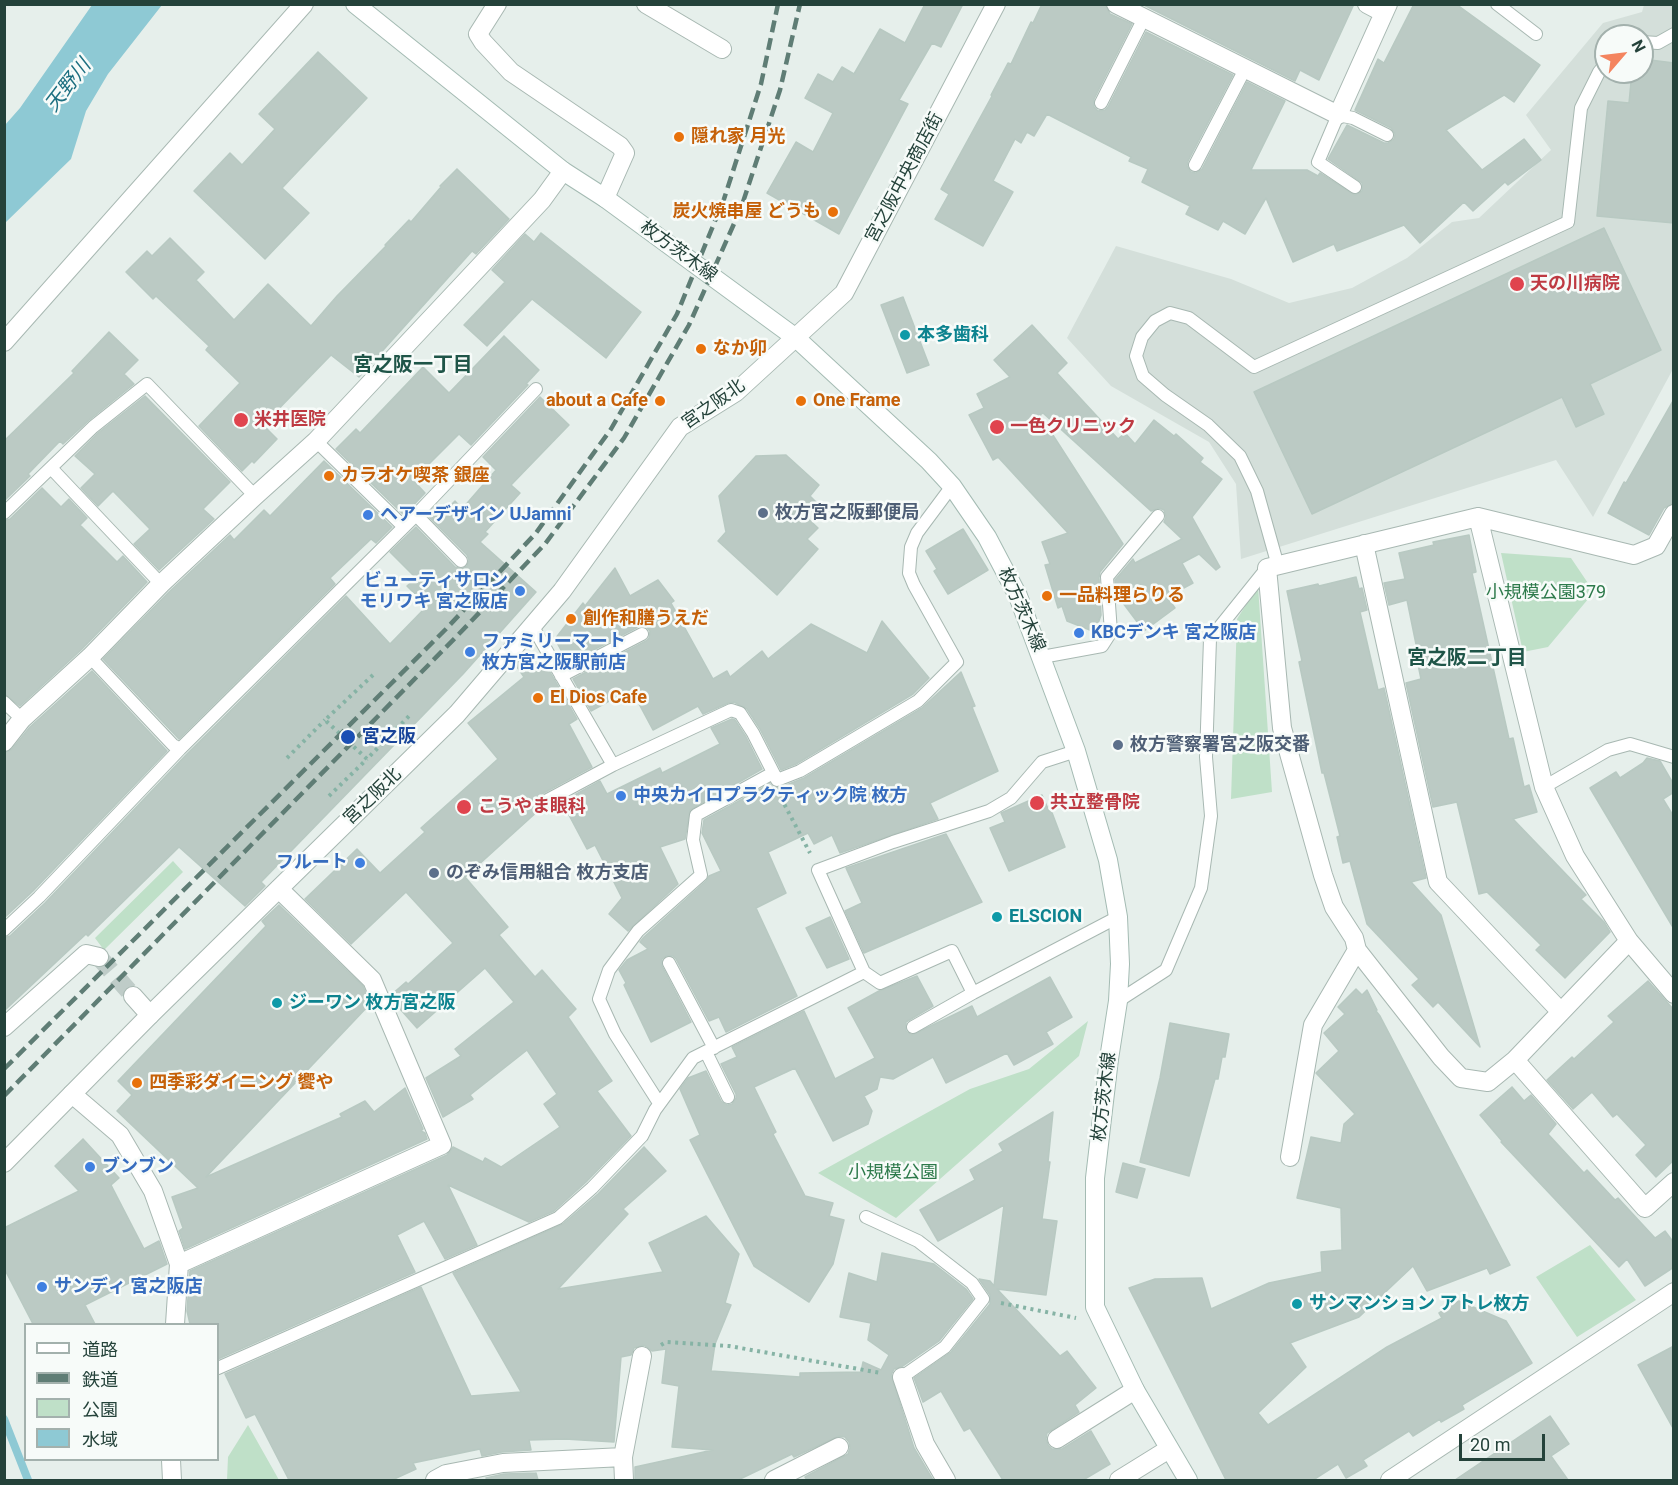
<!DOCTYPE html>
<meta charset="utf-8">
<style>
body{margin:0}
#map{position:relative;width:1678px;height:1485px;overflow:hidden;background:#e6efeb;font-family:Roboto,"Noto Sans JP",sans-serif}
canvas{display:block}
.frame{position:absolute;inset:0;border:6px solid #24423a;pointer-events:none}
.legend{position:absolute;left:24px;top:1323px;width:195px;height:138px;box-sizing:border-box;background:#f7fbf9;border:2px solid #a3b1ad;margin:0;padding:8px 10px;list-style:none;font-size:18px;color:#24423a}
.legend li{display:flex;align-items:center;gap:12px;height:30px}
.legend b{width:30px;border:2px solid #a3b1ad}
.north{position:absolute;left:1594px;top:24px;width:60px;height:60px;box-sizing:border-box;background:#f7fbf9;border:2px solid #a3b1ad;border-radius:50%;rotate:62deg;font-size:16px;font-weight:700;line-height:24px;text-align:center;color:#24423a}
.north::after{content:'';display:block;margin:auto;width:21px;height:27px;background:#f4845f;clip-path:polygon(50% 0,100% 100%,50% 72%,0 100%)}
.scale{position:absolute;left:1459px;top:1434px;width:86px;height:27px;box-sizing:border-box;border:3px solid #24423a;border-top:0;padding-left:8px;font-size:18px;line-height:21px;white-space:nowrap;color:#24423a;-webkit-text-stroke:4px #f7fbf9;paint-order:stroke}
</style>
<div id="map">
<canvas width="1678" height="1485"></canvas>
<div class="frame"></div>
<ul class="legend">
<li><b style="height:8px;background:#fff"></b>道路</li>
<li><b style="height:8px;background:#5f7d75"></b>鉄道</li>
<li><b style="height:16px;background:#bfe0c8"></b>公園</li>
<li><b style="height:16px;background:#8ec9d4"></b>水域</li>
</ul>
<div class="north">N</div>
<div class="scale">20 m</div>
</div>
<script>
const c = document.querySelector('canvas').getContext('2d');
c.lineJoin = 'round';
function fill(path, color) { c.fillStyle = color; c.fill(path, 'evenodd'); }
const shape = rows => new Path2D(rows.map(r => 'M' + r).join(''));
function trace(path, color, width, dash) { c.strokeStyle = color; c.lineWidth = width; c.lineCap = dash ? 'butt' : 'round'; c.setLineDash(dash || []); c.stroke(path); }
function label(font, color, halo, rows, align = 'center') {
  c.font = font + ' Roboto,"Noto Sans JP",sans-serif'; c.lineWidth = 5; c.setLineDash([]); c.textBaseline = 'middle'; c.strokeStyle = halo; c.fillStyle = color; for (const [text, x, y, turn = 0] of rows) {
    c.save(); c.translate(x, y); c.rotate((+turn || 0) * Math.PI / 180); c.textAlign = isNaN(turn) ? turn : align; if (halo) c.strokeText(text, 0, 0); c.fillText(text, 0, 0); c.restore();
  }
}
fill(shape([
 [1644,5,1673,5,1673,369,1593,517,1556,460,1241,559,1236,484,1209,442,1111,386,1067,338,1116,246,1231,279,1289,303,1352,288,1407,258,1452,222,1479,218,1551,150,1526,115,1603,23,1642,12],
 [1606,36,1642,36,1642,72,1606,72]
]), '#d4dfda');
fill(shape([
 [1501,553,1571,558,1594,592,1548,647,1523,652],
 [1258,586,1272,792,1231,799,1237,619],
 [173,861,183,872,104,950,95,938],
 [1088,1021,1079,1056,896,1218,818,1173,970,1089,1029,1069],
 [1590,1245,1636,1300,1577,1337,1536,1277],
 [248,1425,279,1480,227,1480,228,1457]
]), '#bfe0c8');
fill(shape([
 [92,5,162,5,108,74,86,111,71,159,5,223,5,125,20,108]
]), '#8ec9d4');
trace(shape([
 [4,1419,28,1480]
]), '#8ec9d4', 8);
const building = shape([
 [925,4,963,4,941,47,932,43,899,100,908,104,839,234,767,193,796,142,813,152,833,113,805,98,818,74,833,82,842,67,854,74,880,29,905,43,925,4],
 [1042,4,1105,4,1110,14,1132,24,1094,99,1094,107,1098,111,1105,110,1108,107,1146,32,1233,75,1188,161,1187,166,1191,172,1196,173,1202,169,1247,82,1285,101,1251,170,1307,170,1318,176,1320,173,1355,195,1362,191,1362,183,1328,159,1347,125,1384,143,1388,143,1394,139,1395,134,1391,128,1355,110,1378,59,1384,63,1414,4,1456,4,1540,65,1514,102,1504,95,1446,130,1482,170,1524,139,1541,160,1508,185,1505,182,1473,211,1464,202,1420,243,1404,225,1337,251,1334,244,1293,262,1266,198,1245,234,1223,221,1218,230,1186,214,1190,206,1142,182,1148,169,1129,161,1131,157,1047,114,1034,136,1027,132,1021,143,1015,139,993,181,1013,192,983,246,935,219,949,194,941,189,992,96,991,95,1008,63,1011,64,1031,22,1033,23,1042,4],
 [1142,4,1354,4,1319,80,1300,70,1295,81,1142,4],
 [318,52,367,98,282,188,309,213,265,259,194,191,230,153,242,165,275,129,259,114,318,52],
 [1642,59,1674,63,1674,223,1597,216,1608,101,1629,103,1632,72,1642,72,1642,59],
 [457,169,509,219,476,254,472,251,359,377,331,355,263,425,277,439,254,463,252,461,242,471,199,426,240,383,206,350,209,346,156,296,153,299,126,272,147,251,152,256,170,238,204,272,196,280,234,320,268,284,311,326,337,296,386,246,385,245,409,220,411,222,441,187,440,186,457,169],
 [1604,228,1661,350,1590,384,1604,414,1576,427,1562,397,1312,514,1254,392,1604,228],
 [541,233,641,312,606,358,532,299,487,346,464,325,505,282,492,270,525,234,534,242,541,233],
 [903,297,929,365,907,373,881,305,903,297],
 [1032,325,1067,363,1057,373,1118,439,1125,433,1135,444,1154,420,1174,436,1176,434,1203,458,1200,462,1222,479,1192,517,1220,567,1216,570,1199,554,1182,563,1193,583,1167,597,1175,608,1144,631,1117,595,1115,580,1133,559,1135,563,1182,539,1164,522,1166,517,1164,510,1159,508,1151,511,1043,413,1040,415,1123,544,1100,572,1099,578,1101,615,1095,632,1067,621,1062,606,1058,608,1045,565,1050,564,1042,542,1068,533,998,457,993,460,969,415,984,408,977,394,1010,377,994,360,1032,325],
 [109,332,138,360,124,374,134,384,88,421,63,444,60,441,28,474,30,476,4,501,4,441,74,373,72,371,109,332],
 [504,336,539,370,526,384,528,385,471,445,459,434,413,480,425,493,404,515,336,449,356,429,360,433,423,367,449,393,504,336],
 [145,396,230,482,203,509,214,519,159,570,134,544,150,529,113,491,98,506,81,488,95,474,75,456,98,433,145,396],
 [540,397,569,425,511,485,520,493,485,532,488,534,480,542,536,592,463,674,261,882,265,886,245,906,179,847,88,936,86,934,4,1011,4,938,10,936,45,903,186,755,346,596,390,644,427,606,407,586,416,578,390,552,416,527,455,567,462,569,467,566,469,560,467,555,427,515,437,505,444,512,455,501,462,509,496,470,483,457,540,397],
 [1674,399,1674,503,1664,508,1649,535,1608,513,1624,482,1626,483,1674,399],
 [786,455,819,485,810,496,816,502,804,515,818,528,807,539,818,549,777,595,718,541,726,532,719,496,756,456,786,455],
 [324,461,392,527,376,543,371,539,330,578,335,584,179,739,103,659,169,592,230,535,234,540,264,510,270,516,324,461],
 [42,488,61,507,69,499,87,518,80,525,117,562,123,556,147,582,82,649,20,706,4,694,4,521,10,519,42,488],
 [963,529,988,570,948,594,934,571,937,569,926,551,963,529],
 [1469,535,1476,572,1472,573,1509,739,1513,738,1524,787,1529,785,1537,812,1513,819,1586,895,1581,899,1604,922,1610,932,1565,978,1536,950,1541,945,1487,892,1479,894,1457,802,1433,807,1406,683,1421,679,1416,655,1418,654,1407,600,1389,605,1384,583,1405,579,1399,553,1434,545,1433,542,1469,535],
 [615,568,630,596,658,580,674,601,671,603,713,679,727,671,730,677,762,651,768,659,811,624,867,653,882,621,929,678,913,694,796,764,781,770,760,729,747,709,734,702,728,703,703,714,698,706,653,730,631,689,591,711,573,679,646,641,649,638,650,631,646,627,638,627,568,663,555,639,583,603,585,606,615,568],
 [1356,577,1359,589,1362,588,1367,610,1360,612,1378,690,1384,688,1426,878,1411,882,1441,915,1480,1047,1438,1002,1433,1007,1412,985,1419,979,1367,924,1350,861,1343,863,1337,837,1340,836,1324,773,1322,773,1299,662,1302,661,1287,591,1318,584,1319,586,1356,577],
 [517,661,546,665,577,719,569,724,592,767,538,796,534,803,539,810,465,877,508,927,499,935,535,977,542,970,576,1009,568,1017,612,1081,597,1091,631,1136,586,1182,554,1211,529,1222,448,1185,477,1245,445,1259,424,1221,397,1235,415,1272,218,1359,218,1324,190,1324,187,1311,190,1271,447,1155,453,1147,483,1162,485,1158,501,1167,560,1127,544,1104,557,1094,527,1050,470,1095,473,1099,443,1117,426,1078,461,1056,455,1049,514,1002,485,968,417,1028,393,1001,391,995,406,982,408,984,453,943,406,892,351,944,305,899,357,849,380,873,425,832,421,828,498,759,468,723,524,677,515,664,517,661],
 [92,671,167,751,33,891,4,918,4,753,12,749,30,727,92,671],
 [961,672,975,706,972,707,998,771,930,803,938,819,840,853,832,835,814,844,808,833,768,852,786,893,756,908,797,996,726,1032,719,1017,709,1021,676,959,673,956,666,956,662,959,662,966,691,1022,651,1042,624,985,626,983,619,970,627,960,648,949,640,942,644,937,706,881,709,876,721,871,702,833,704,820,770,784,773,787,779,788,804,778,922,708,961,672],
 [732,719,735,720,746,737,762,769,690,810,685,839,660,847,678,884,628,931,609,914,622,898,595,845,587,849,562,802,600,781,607,794,660,768,662,773,720,744,711,728,732,719],
 [1647,758,1660,761,1674,785,1674,792,1663,799,1674,817,1674,929,1590,788,1616,772,1620,778,1643,763,1647,758],
 [1042,795,1049,811,1051,810,1065,847,1009,871,990,828,1005,822,1001,813,1042,795],
 [946,834,982,902,864,953,845,911,862,903,846,868,946,834],
 [279,905,363,986,370,1004,206,1177,342,1117,340,1114,365,1101,374,1112,405,1088,423,1129,421,1131,425,1133,427,1139,185,1249,179,1231,183,1228,172,1197,198,1188,117,1111,132,1095,118,1081,266,926,262,921,279,905],
 [830,917,849,959,827,968,806,928,830,917],
 [917,976,933,1006,906,1022,906,1031,912,1035,972,1006,977,1017,1050,977,1072,1017,1046,1032,1053,1044,1014,1065,1007,1053,946,1083,933,1057,893,1079,880,1077,877,1089,864,1096,872,1111,868,1124,833,1141,795,1068,754,1087,776,1132,773,1134,805,1196,833,1203,829,1216,844,1220,833,1264,809,1302,754,1266,690,1140,700,1135,680,1089,688,1078,706,1071,721,1101,727,1105,732,1104,736,1098,736,1094,721,1064,737,1057,732,1047,804,1011,835,1079,875,1058,848,1008,879,991,917,976],
 [1648,981,1674,1010,1674,1160,1656,1177,1636,1155,1646,1145,1617,1114,1613,1117,1592,1092,1573,1109,1547,1080,1572,1057,1574,1059,1614,1022,1608,1016,1648,981],
 [1356,989,1362,995,1367,990,1377,1010,1376,1011,1380,1016,1510,1265,1490,1274,1487,1268,1427,1291,1413,1266,1359,1317,1290,1343,1306,1367,1258,1413,1268,1425,1387,1347,1442,1318,1439,1313,1459,1301,1506,1321,1532,1363,1462,1405,1464,1409,1441,1422,1440,1419,1413,1436,1409,1431,1363,1460,1367,1466,1346,1478,1338,1464,1313,1480,1226,1480,1129,1288,1155,1279,1202,1278,1211,1309,1269,1283,1322,1272,1321,1252,1342,1250,1341,1208,1297,1198,1311,1137,1341,1143,1344,1124,1355,1114,1316,1073,1339,1051,1324,1033,1345,1014,1338,1007,1356,989],
 [1170,1023,1229,1034,1225,1057,1222,1057,1218,1079,1215,1079,1189,1176,1140,1162,1160,1078,1170,1023],
 [1512,1087,1524,1101,1531,1095,1556,1124,1548,1134,1584,1173,1587,1170,1615,1200,1618,1198,1655,1238,1665,1231,1674,1243,1674,1267,1645,1286,1627,1259,1619,1267,1501,1142,1502,1141,1480,1115,1512,1087],
 [1053,1112,1048,1162,1050,1162,1042,1219,1057,1221,1046,1295,997,1289,1060,1356,1067,1351,1096,1388,1075,1405,1079,1412,1047,1433,1046,1439,1048,1445,1052,1449,1062,1449,1091,1431,1110,1464,1083,1480,1003,1480,970,1428,964,1431,941,1391,923,1402,914,1378,951,1352,990,1304,990,1295,979,1279,990,1281,994,1286,1004,1205,938,1241,920,1210,975,1180,970,1170,1003,1151,999,1144,1053,1112],
 [83,1139,119,1178,111,1185,144,1249,159,1241,167,1264,85,1305,95,1324,33,1324,4,1268,4,1228,79,1191,55,1166,83,1139],
 [644,1147,666,1171,623,1209,628,1214,558,1289,663,1272,649,1243,706,1216,739,1254,725,1303,731,1305,715,1344,711,1371,800,1377,800,1373,861,1372,863,1362,881,1370,889,1355,868,1340,871,1323,840,1317,849,1273,877,1282,882,1253,934,1264,966,1289,973,1299,939,1341,903,1366,894,1369,891,1375,914,1448,933,1480,807,1480,805,1477,848,1454,850,1448,849,1442,845,1437,839,1436,794,1457,792,1454,738,1480,635,1480,635,1467,713,1450,672,1447,679,1386,662,1383,666,1349,652,1351,644,1345,634,1348,631,1355,621,1357,614,1442,565,1439,529,1440,531,1450,502,1452,482,1456,480,1449,413,1463,416,1469,392,1480,289,1480,255,1414,246,1418,225,1374,421,1287,471,1396,521,1392,453,1273,563,1224,598,1194,644,1147],
 [1123,1163,1145,1169,1137,1198,1116,1192,1123,1163],
 [1674,1346,1674,1430,1638,1365,1674,1346],
 [1550,1416,1569,1444,1551,1456,1568,1480,1455,1480,1550,1416],
 [536,1473,538,1480,487,1480,486,1478,504,1474,536,1473]
]);
fill(building, '#bbcac4');
trace(building, '#b8c9c2', 1.5);
trace(shape([
 [99,957,133,996]
]), '#bfccc8', 18, [18, 9]);
const service = shape([
 [1497,4,1536,34],
 [1642,42,1658,43,1674,34],
 [1101,103,1144,18],
 [1195,165,1245,69],
 [1355,187,1318,162,1338,115,1353,118,1387,135],
 [316,441,404,527],
 [52,469,161,584],
 [4,513,93,427,147,384,255,496],
 [416,515,461,561],
 [1278,566,1257,491,1240,456,1208,425,1165,395,1143,376,1136,356,1142,337,1155,321,1170,313,1189,318,1254,367,1568,222,1581,108,1599,72,1606,63],
 [533,627,613,765],
 [90,657,173,745,180,749],
 [1042,657,1102,646,1111,632,1107,577,1158,516],
 [561,676,642,634],
 [4,702,22,719],
 [1544,787,1608,750,1630,744,1674,757],
 [542,803,613,765,731,710,740,713,753,733,777,780,800,771,918,701,957,662,914,585,909,573,911,547,917,533,952,486],
 [4,930,39,897,180,749,416,515,536,389],
 [669,963,714,1048],
 [864,972,880,983,952,951,973,993,1118,917],
 [1118,1001,1166,970,1201,888,1211,816,1206,757,1210,639,1267,568],
 [913,1027,973,993],
 [706,1052,728,1097],
 [659,1103,615,1034,599,999,609,970,638,931,701,875,693,840,696,815,773,773],
 [866,1217,918,1241,972,1283,983,1299,945,1347,902,1377],
 [218,1368,558,1218,592,1188,642,1136,655,1110,693,1058,864,972,818,870,893,842,989,811,1011,798,1042,762,1076,751]
]);
const minor = shape([
 [497,4,478,34,483,42,511,72,620,146,625,153,605,198],
 [646,4,722,49],
 [1116,4,1338,115,1388,4],
 [1367,4,1384,13],
 [4,342,304,4],
 [1478,517,1544,787,1575,856,1629,941,1674,994],
 [1364,544,1438,882,1561,1012],
 [4,742,22,719,90,657,161,584,255,496,316,441,542,200,563,171],
 [1629,941,1515,1060,1488,1082,1461,1078,1441,1057,1357,950,1354,938,1334,907,1323,875,1282,728,1267,568,1478,517,1634,555,1656,546,1674,514],
 [133,996,150,1015],
 [4,1027,86,954,99,957],
 [1515,1060,1645,1208,1674,1182],
 [72,1094,120,1135,153,1191,179,1264,175,1324],
 [1290,1157,1313,1025,1357,950],
 [179,1264,442,1145,372,980,279,889],
 [902,1377,925,1444,946,1480],
 [1057,1439,1135,1390],
 [171,1460,172,1480],
 [435,1480,446,1474,503,1463,623,1457],
 [624,1480,623,1457,642,1356],
 [774,1480,839,1447],
 [1119,1480,1169,1449],
 [1390,1480,1674,1292]
]);
const tertiary = shape([
 [4,1163,150,1015,457,714,562,591,680,427,736,392,844,293,996,4]
]);
const secondary = shape([
 [355,4,563,171,605,198,796,338,929,461,952,486,987,537,1018,596,1076,751,1108,860,1118,917,1120,964,1118,1001,1109,1059,1095,1178,1095,1307,1135,1390,1188,1480]
]);
trace(service, '#a8b8b2', 14);
trace(minor, '#a8b8b2', 20);
trace(tertiary, '#a8b8b2', 20);
trace(secondary, '#a4bbb3', 20);
trace(shape([
 [373,675,325,720,367,759,412,713],
 [287,758,325,720],
 [329,796,367,759],
 [781,798,810,853],
 [1001,1303,1076,1318],
 [661,1345,666,1342,729,1346,881,1373]
]), '#86b3a5', 4, [3, 4.5]);
trace(service, '#fff', 12);
trace(minor, '#fff', 18);
trace(tertiary, '#fff', 18);
trace(secondary, '#fff', 18);
trace(shape([
 [4,1069,446,629,536,533,611,429,677,314,724,199,761,84,778,4],
 [4,1096,456,637,545,544,624,438,689,325,741,208,780,90,800,4]
]), '#5f7d75', 4.5, [12, 6]);
for (const [x, y, r, color] of [
 [679,137,6,"#e8710a"],
 [833,212,6,"#e8710a"],
 [1517,284,8,"#e0444e"],
 [905,335,6,"#0f9aa8"],
 [701,349,6,"#e8710a"],
 [660,401,6,"#e8710a"],
 [801,401,6,"#e8710a"],
 [241,420,8,"#e0444e"],
 [997,427,8,"#e0444e"],
 [329,476,6,"#e8710a"],
 [763,513,6,"#5c6f8a"],
 [368,515,6,"#3f7fe0"],
 [520,591,6,"#3f7fe0"],
 [1047,596,6,"#e8710a"],
 [571,619,6,"#e8710a"],
 [1079,633,6,"#3f7fe0"],
 [470,652,6,"#3f7fe0"],
 [538,698,6,"#e8710a"],
 [348,737,8,"#1a4fb4"],
 [1118,745,6,"#5c6f8a"],
 [621,796,6,"#3f7fe0"],
 [1037,803,8,"#e0444e"],
 [464,807,8,"#e0444e"],
 [360,863,6,"#3f7fe0"],
 [434,873,6,"#5c6f8a"],
 [997,917,6,"#0f9aa8"],
 [277,1003,6,"#0f9aa8"],
 [137,1083,6,"#e8710a"],
 [90,1167,6,"#3f7fe0"],
 [42,1287,6,"#3f7fe0"],
 [1297,1304,6,"#0f9aa8"]
]) { const dot = new Path2D(); dot.arc(x, y, r, 0, 2 * Math.PI); c.fillStyle = color; c.fill(dot); trace(dot, '#f7fbf9', 2); }
label('bold 18px', '#c56008', '#f7fbf9', [
 ["隠れ家 月光",691,137],
 ["炭火焼串屋 どうも",821,212,"right"],
 ["なか卯",713,349],
 ["about a Cafe",648,401,"right"],
 ["One Frame",813,401],
 ["カラオケ喫茶 銀座",341,476],
 ["一品料理らりる",1059,596],
 ["創作和膳うえだ",583,619],
 ["El Dios Cafe",550,698],
 ["四季彩ダイニング 饗や",149,1083]
], 'left');
label('18px', '#24423a', '#f7fbf9', [
 ["宮之阪中央商店街",905,178,-62],
 ["枚方茨木線",678,252,36],
 ["宮之阪北",714,405,-35],
 ["枚方茨木線",1021,610,66],
 ["宮之阪北",373,797,-44],
 ["枚方茨木線",1105,1097,-83]
]);
label('bold 18px', '#be3a42', '#f7fbf9', [
 ["天の川病院",1530,284],
 ["米井医院",254,420],
 ["一色クリニック",1010,427],
 ["共立整骨院",1050,803],
 ["こうやま眼科",478,807]
], 'left');
label('bold 18px', '#0d838f', '#f7fbf9', [
 ["本多歯科",917,335],
 ["ELSCION",1009,917],
 ["ジーワン 枚方宮之阪",289,1003],
 ["サンマンション アトレ枚方",1309,1304]
], 'left');
label('bold 18px', '#4e5e75', '#f7fbf9', [
 ["枚方宮之阪郵便局",775,513],
 ["枚方警察署宮之阪交番",1130,745],
 ["のぞみ信用組合 枚方支店",446,873]
], 'left');
label('bold 18px', '#366cbe', '#f7fbf9', [
 ["ヘアーデザイン UJamni",380,515],
 ["ビューティサロン",508,581,"right"],
 ["モリワキ 宮之阪店",508,602,"right"],
 ["KBCデンキ 宮之阪店",1091,633],
 ["ファミリーマート",482,642],
 ["枚方宮之阪駅前店",482,663],
 ["中央カイロプラクティック院 枚方",633,796],
 ["フルート",348,863,"right"],
 ["ブンブン",102,1167],
 ["サンディ 宮之阪店",54,1287]
], 'left');
label('18px', '#2d7a4b', '#f7fbf9', [
 ["小規模公園379",1546,593],
 ["小規模公園",893,1173]
]);
label('bold 18px', '#164399', '#f7fbf9', [
 ["宮之阪",362,737]
], 'left');
label('italic 20px', '#1c6f80', '#f7fbf9', [
 ["天野川",69,86,-52]
]);
label('bold 20px', '#1f5548', '#f7fbf9', [
 ["宮之阪一丁目",413,366],
 ["宮之阪二丁目",1467,659]
]);
</script>
